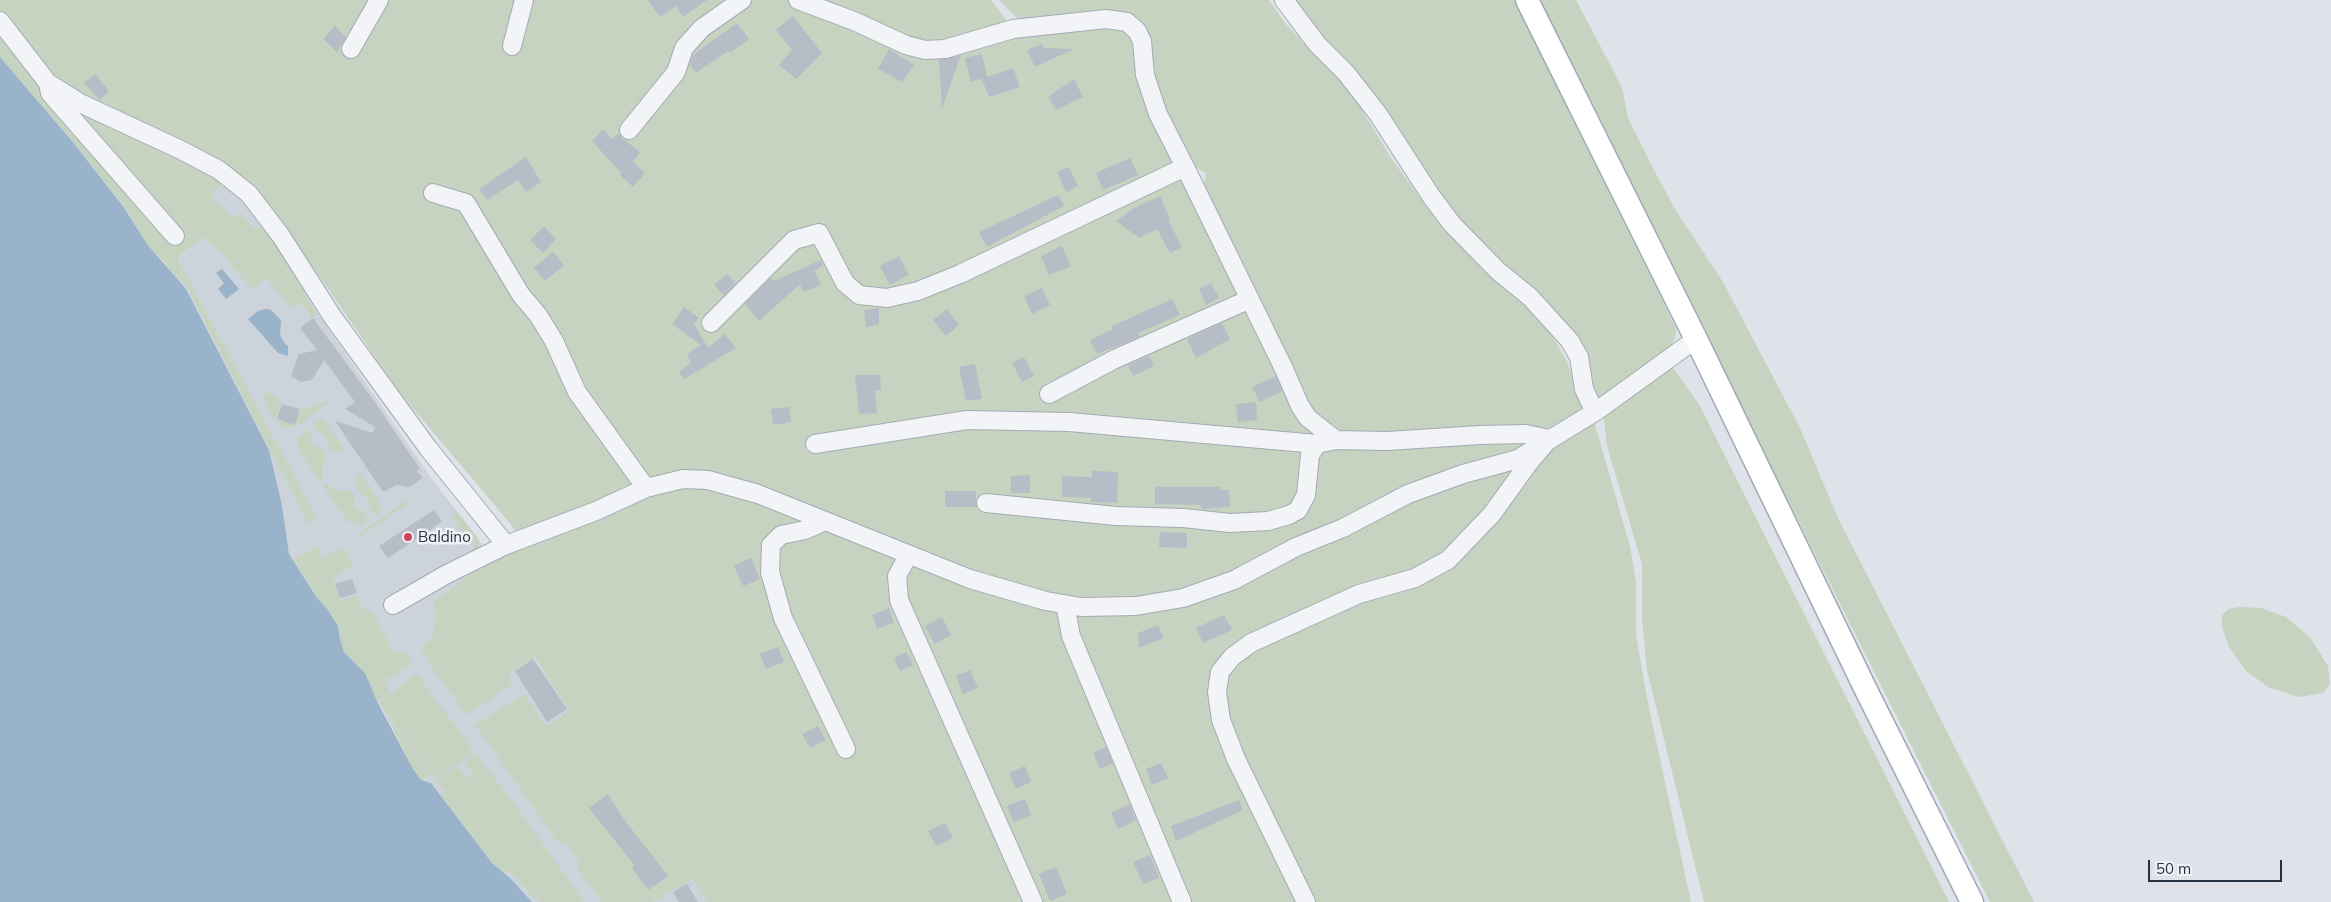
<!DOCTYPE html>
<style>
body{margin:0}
#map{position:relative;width:2331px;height:902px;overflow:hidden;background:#dfe3e9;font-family:Mulish,sans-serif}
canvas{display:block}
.scale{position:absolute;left:2148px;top:860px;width:134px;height:22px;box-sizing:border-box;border:2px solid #273241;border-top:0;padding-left:6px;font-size:15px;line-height:18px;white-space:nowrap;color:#273241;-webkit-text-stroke:4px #eff2f6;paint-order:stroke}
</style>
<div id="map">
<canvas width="2331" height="902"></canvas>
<div class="scale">50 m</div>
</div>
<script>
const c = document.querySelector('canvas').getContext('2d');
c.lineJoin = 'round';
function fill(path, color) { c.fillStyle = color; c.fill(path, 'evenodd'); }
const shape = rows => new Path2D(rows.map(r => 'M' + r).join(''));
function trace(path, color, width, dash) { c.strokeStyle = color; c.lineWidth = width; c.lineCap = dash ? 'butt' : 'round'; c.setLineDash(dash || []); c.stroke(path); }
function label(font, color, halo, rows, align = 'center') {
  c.font = font + ' Mulish,sans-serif'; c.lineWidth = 5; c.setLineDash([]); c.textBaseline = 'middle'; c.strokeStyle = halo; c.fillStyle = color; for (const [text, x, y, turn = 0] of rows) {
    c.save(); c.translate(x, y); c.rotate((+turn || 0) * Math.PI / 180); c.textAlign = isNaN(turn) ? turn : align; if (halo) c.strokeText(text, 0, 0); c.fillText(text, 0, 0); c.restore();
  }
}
fill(shape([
 [225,180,255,210,318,314,434,482,477,537,493,561,520,635,623,794,691,876,707,902,532,902,511,879,492,863,431,783,421,780,357,663,344,652,340,639,338,625,328,610,317,598,289,554,282,505,269,450,186,289,166,267,204,237,211,197]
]), '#cdd3db');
fill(shape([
 [0,0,991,0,1016,33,1116,23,1127,27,1134,34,1138,47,1140,77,1151,108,1276,360,1297,410,1305,422,1325,436,1316,439,1306,453,1296,506,1275,516,1237,517,1238,525,1270,524,1298,516,1311,501,1310,478,1315,452,1329,445,1378,445,1519,438,1538,441,1517,455,1439,475,1396,491,1379,503,1304,537,1243,569,1249,582,1306,549,1365,525,1409,499,1498,471,1519,468,1493,504,1456,547,1418,570,1358,589,1276,626,1228,652,1218,669,1210,696,1214,716,1231,759,1301,902,707,902,693,879,652,902,602,902,578,869,579,862,567,845,558,842,475,725,524,694,546,726,569,711,535,657,509,673,512,684,467,715,437,675,421,649,433,635,436,614,434,602,468,575,525,545,508,521,400,393,288,231,247,183,199,153,150,127,72,92,51,76,0,15],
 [999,0,1269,0,1285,23,1353,95,1391,158,1438,222,1483,270,1524,304,1546,326,1567,361,1577,391,1585,405,1558,426,1534,430,1344,435,1311,415,1202,192,1206,173,1188,163,1169,127,1138,26,1035,23,1017,18],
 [1288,0,1514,0,1661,297,1676,329,1675,338,1671,346,1599,404,1587,372,1476,245],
 [1540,0,1576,0,1615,74,1623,91,1628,118,1653,168,1676,211,1723,282,1800,428,1838,518,2034,902,1990,902,1703,331],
 [0,27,43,82,225,180,211,197,234,218,240,212,255,230,263,224,317,314,313,318,302,303,293,308,266,278,252,290,227,259,204,237,177,258,317,518,307,523,188,288,147,244,123,205,72,141,0,57],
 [1672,366,1700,406,1949,902,1704,902,1647,670,1642,619,1642,564,1607,446,1603,413],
 [269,392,281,402,276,419,295,425,301,408,313,407,326,401,328,404,296,427,284,427,276,422,262,396],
 [323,418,346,452,332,451,327,444,326,436,318,432,313,425],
 [1593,418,1630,546,1636,582,1636,635,1649,708,1691,902,1311,902,1253,783,1221,696,1229,668,1248,652,1297,625,1439,573,1538,458],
 [308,429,313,436,311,440,314,446,321,448,326,456,321,469,323,479,320,481,298,449,298,437],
 [360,472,383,508,375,515,369,507,367,497,361,494,354,485],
 [326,484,339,491,350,490,355,498,353,504,354,507,363,511,368,519,360,525,347,521,323,486],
 [415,494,405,505,358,539,356,536],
 [457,512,477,537,479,544,477,550,472,553,475,547,451,516],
 [318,546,322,557,343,548,350,558,353,566,339,574,333,580,340,600,358,595,362,608,373,612,393,652,406,651,412,664,384,681,390,693,377,701,365,673,344,652,340,639,338,625,328,610,317,598,294,559],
 [2240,607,2261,608,2286,617,2310,637,2328,666,2330,684,2323,693,2299,697,2268,687,2246,671,2229,647,2222,627,2222,616,2228,609],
 [417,674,474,752,435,780,379,702],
 [387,717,430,774,421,780,413,769],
 [476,753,516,806,584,902,540,902,534,898,510,872,504,873,492,863,442,797,445,790,436,781,457,766,467,779,473,774,464,761]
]), '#c6d3c0');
fill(shape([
 [0,57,72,141,123,206,147,244,186,289,269,450,282,505,289,554,317,598,328,610,338,626,340,639,344,652,365,673,377,701,413,769,421,780,431,783,492,863,511,879,532,902,0,902],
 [222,269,239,289,226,299,218,289,224,283,216,273],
 [266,309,271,310,281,320,280,335,285,344,288,346,288,356,278,353,248,319,258,311]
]), '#99b3ca');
fill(shape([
 [648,0,707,0,683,17,676,6,660,17],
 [793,16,822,53,796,79,779,65,792,50,776,30],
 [737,23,749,39,730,53,728,51,696,73,690,64,693,55],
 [335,26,346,37,337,52,323,39],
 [1042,44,1044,48,1074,49,1035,67,1027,50],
 [889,49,914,65,902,82,878,69],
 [982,54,987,77,1013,68,1020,87,989,97,982,79,984,78,971,82,965,58],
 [961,55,942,108,939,60],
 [95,74,109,91,100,100,84,83],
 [1074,79,1083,97,1056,110,1048,97],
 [603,129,612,139,619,133,622,138,640,152,633,162,645,173,633,187,620,175,621,173,592,141],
 [526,157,541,182,526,192,518,180,487,200,479,189],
 [1130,158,1138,175,1103,190,1096,173],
 [1069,167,1078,186,1066,192,1057,172],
 [1058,195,1064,206,987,247,979,232],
 [1160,196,1170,219,1168,220,1182,247,1170,253,1157,229,1139,238,1116,221,1134,208],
 [544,226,556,239,543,253,530,240],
 [1062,246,1071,266,1049,275,1041,256],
 [553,252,564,265,545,281,534,268],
 [899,256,909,275,890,285,880,266],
 [821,260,823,264,815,271,821,285,803,292,800,284,759,321,745,304,771,278,774,281],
 [727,274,736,283,724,295,714,285],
 [1211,283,1219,298,1206,305,1199,289],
 [1042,288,1050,305,1032,314,1024,296],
 [1172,299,1180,315,1138,333,1139,337,1097,354,1090,340,1113,329,1112,326],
 [684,307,699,318,694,324,708,348,725,334,736,348,684,379,679,372,691,362,687,354,701,345,672,324],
 [879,308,879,324,866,327,864,310],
 [947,309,959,325,946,336,933,320],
 [313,318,372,398,420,469,417,471,423,478,409,487,397,485,383,492,335,421,373,433,375,427,345,409,355,402,324,360,312,380,301,382,291,376,299,354,317,350,300,328],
 [1222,323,1230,339,1196,358,1187,339],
 [1149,356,1154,366,1133,376,1128,365],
 [1024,357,1034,376,1022,382,1012,363],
 [975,364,982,399,966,401,959,367],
 [855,375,880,375,881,390,875,390,877,413,859,414],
 [1276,376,1282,391,1260,402,1252,387],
 [1256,402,1257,420,1238,422,1236,404],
 [282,404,300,409,295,425,277,419],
 [789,407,791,422,773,425,771,409],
 [1092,471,1118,472,1117,503,1091,502,1091,498,1062,497,1062,476,1092,477],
 [1030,475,1030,493,1011,493,1011,476],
 [1155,487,1220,487,1220,490,1229,490,1230,507,1202,509,1201,505,1155,504],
 [945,491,976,491,976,507,945,507],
 [434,510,442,522,388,558,379,546],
 [1160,532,1187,533,1187,548,1159,547],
 [751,558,760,579,743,586,734,566],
 [352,579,357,593,340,598,335,584],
 [889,608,894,623,877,629,872,615],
 [1224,615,1232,630,1203,643,1196,628],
 [942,617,951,635,935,644,925,626],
 [1158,625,1164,638,1139,648,1138,633],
 [778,647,784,662,766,669,760,654],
 [906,652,913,665,900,671,894,658],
 [533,659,567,709,547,722,515,671],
 [970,670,978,688,963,694,956,676],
 [818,726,826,740,810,748,802,734],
 [1106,747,1113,763,1100,769,1093,753],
 [1161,763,1168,778,1152,785,1146,769],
 [1025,766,1031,782,1016,789,1009,773],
 [608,794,623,818,668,876,648,890,632,868,635,866,589,808],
 [1025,799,1031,815,1014,822,1007,806],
 [1239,800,1243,810,1176,841,1171,826],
 [1129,804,1136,820,1118,829,1111,813],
 [945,823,953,838,936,846,928,831],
 [1150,855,1159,878,1143,884,1133,862],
 [1056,867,1067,894,1050,901,1039,874],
 [687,884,698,902,679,902,673,892]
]), '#b6bdc6');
const minor = shape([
 [798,0,854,21,906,45,925,50,945,49,1013,29,1106,19,1127,22,1137,31,1142,41,1145,75,1158,114,1185,167],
 [1284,0,1317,44,1346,73,1378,114,1431,196,1452,224,1498,271,1530,297,1570,341,1579,357,1584,389,1591,404,1598,410],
 [0,21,48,83,50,93,175,236],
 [512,46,524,0],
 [351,49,379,0],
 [48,83,80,103,181,150,219,170,249,194,281,236,332,316,428,448,506,545],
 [629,130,676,72,684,48,702,28,742,0],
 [433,193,466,203,521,295,538,315,554,341,577,392,646,488],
 [711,323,794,240,819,233,845,283,859,295,887,298,918,291,960,274,1185,167,1284,369,1300,406,1308,418,1336,440],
 [1049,394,1115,359,1250,299],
 [815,444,967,420,1069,422,1317,444,1336,440,1387,441,1480,435,1526,434,1549,439,1528,464,1492,514,1448,560,1415,578,1359,594,1251,643,1232,657,1220,672,1217,692,1221,720,1236,759,1306,902],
 [986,503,1116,516,1183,518,1230,523,1268,521,1289,515,1298,510,1306,495,1310,455,1317,444],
 [825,521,805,530,781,535,771,545,770,572,783,618,846,749],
 [908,556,897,576,899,600,1033,902],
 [1065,604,1071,636,1182,902],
 [393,605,447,574,506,545,596,511,646,488,683,479,708,480,758,494,970,579,1046,601,1081,607,1136,606,1183,598,1234,580,1296,547,1343,528,1408,494,1463,474,1518,459,1598,410,1696,339]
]);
const major = shape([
 [1527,0,1696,339,1866,690,1972,902]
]);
trace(minor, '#a4aab3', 20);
trace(major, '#9ea8b5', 25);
trace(minor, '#f2f4f7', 18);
trace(major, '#fff', 22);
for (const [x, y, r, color] of [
 [408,537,5,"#d2405d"]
]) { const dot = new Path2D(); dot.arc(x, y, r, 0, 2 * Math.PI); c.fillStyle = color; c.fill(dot); trace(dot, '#eff2f6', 2); }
label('15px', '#273241', '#eff2f6', [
 ["Baldino",418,537]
], 'left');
</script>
